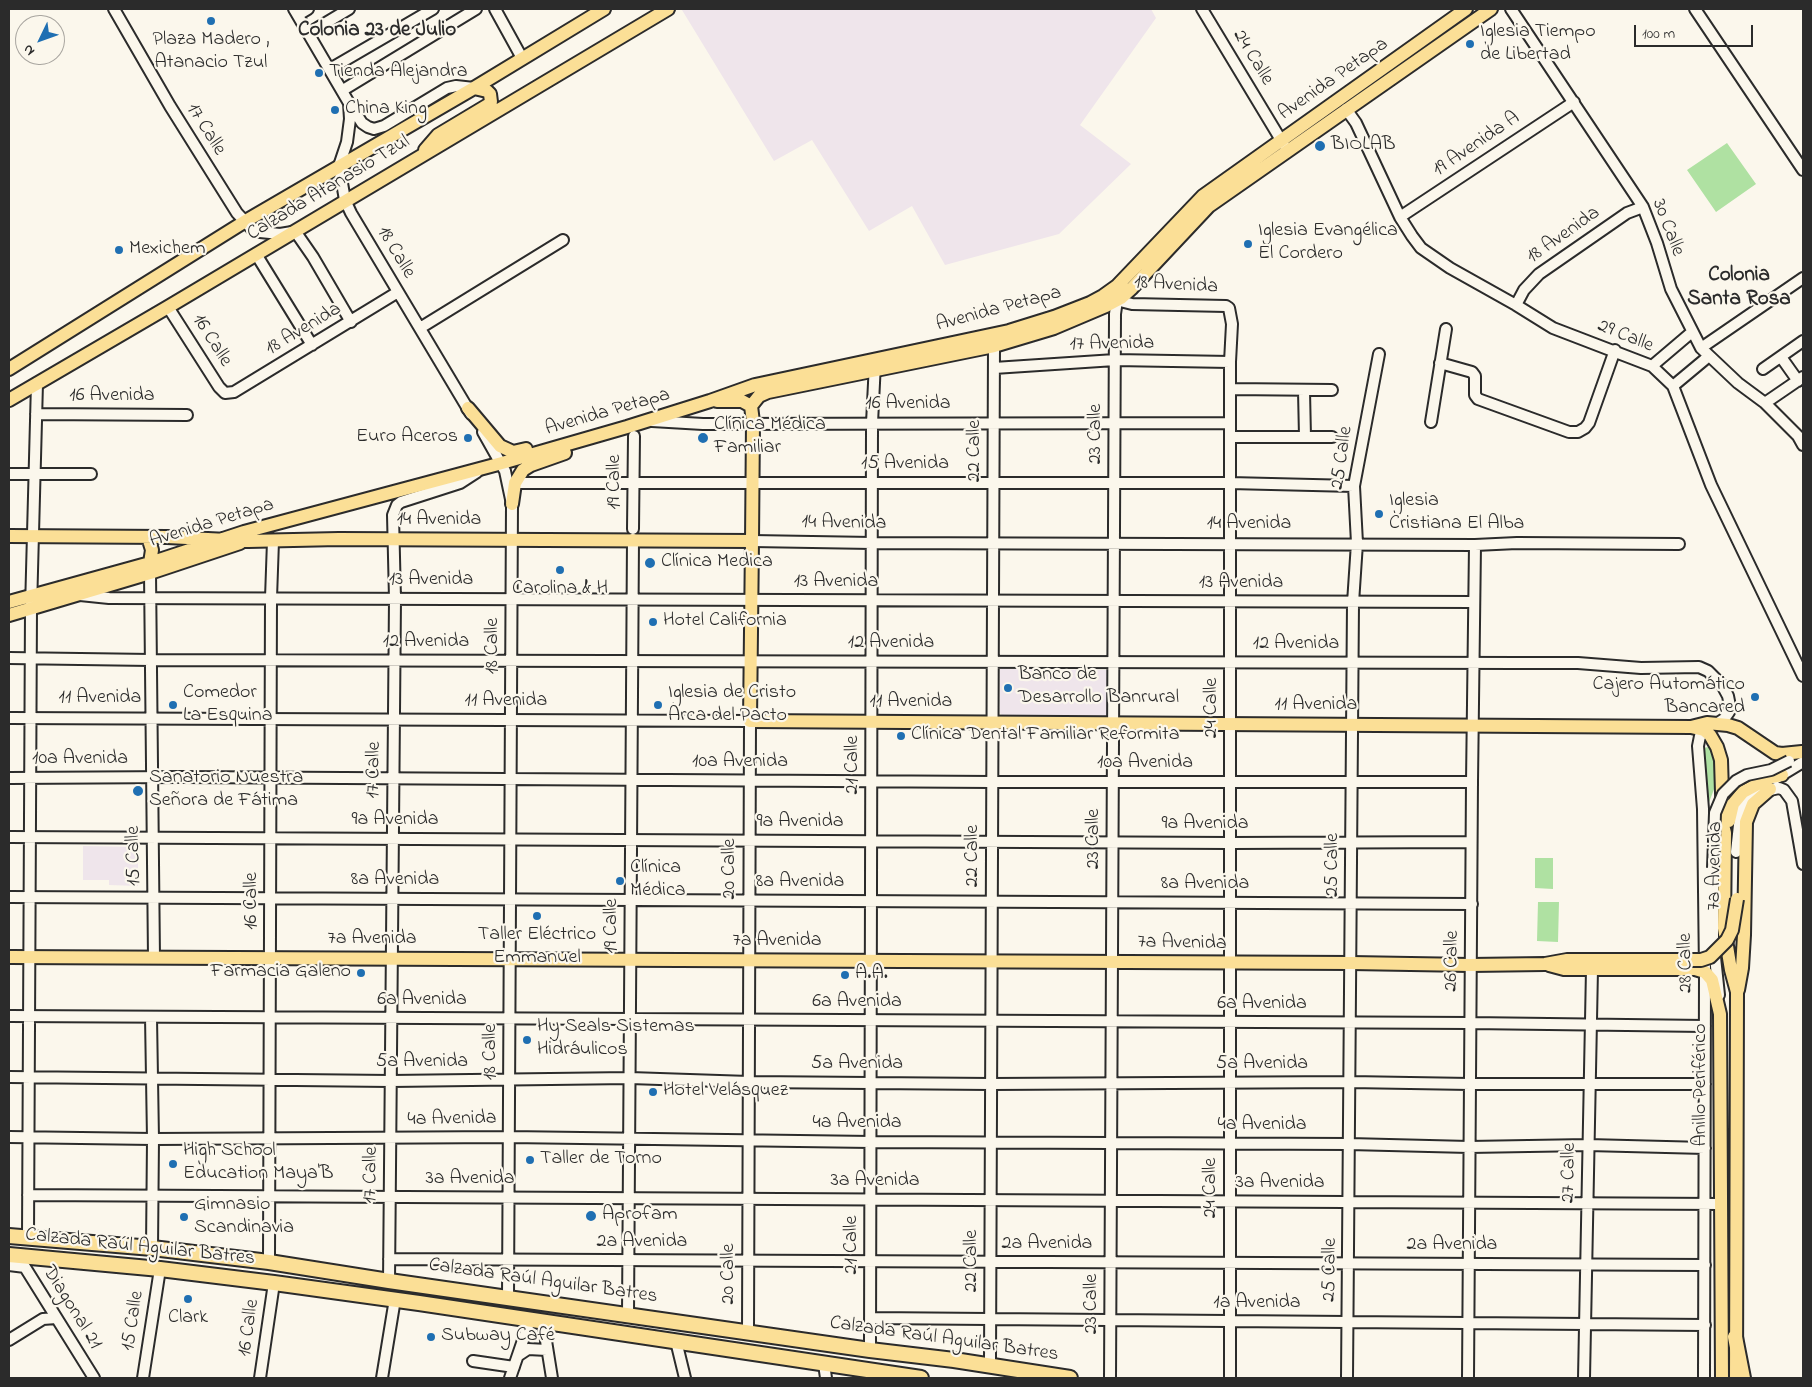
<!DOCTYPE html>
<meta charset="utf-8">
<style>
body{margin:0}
#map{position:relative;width:1812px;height:1387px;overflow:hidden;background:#fbf7ec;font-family:"Indie Flower",sans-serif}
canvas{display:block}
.frame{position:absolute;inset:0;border:10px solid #2b2b2b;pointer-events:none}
.north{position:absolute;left:15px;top:15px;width:50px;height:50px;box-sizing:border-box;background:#fbf7ec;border:1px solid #a8a59f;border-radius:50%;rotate:228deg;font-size:14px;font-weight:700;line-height:20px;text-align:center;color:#2b2b2b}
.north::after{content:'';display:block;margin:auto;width:18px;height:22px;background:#1f6fb2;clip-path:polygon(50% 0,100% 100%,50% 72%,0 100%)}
.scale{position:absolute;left:1634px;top:25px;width:119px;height:22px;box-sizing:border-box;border:2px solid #2b2b2b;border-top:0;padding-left:6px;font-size:15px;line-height:18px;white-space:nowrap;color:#2b2b2b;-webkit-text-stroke:4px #fbf7ec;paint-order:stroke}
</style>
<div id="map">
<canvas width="1812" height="1387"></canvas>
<div class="frame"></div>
<div class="north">N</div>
<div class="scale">100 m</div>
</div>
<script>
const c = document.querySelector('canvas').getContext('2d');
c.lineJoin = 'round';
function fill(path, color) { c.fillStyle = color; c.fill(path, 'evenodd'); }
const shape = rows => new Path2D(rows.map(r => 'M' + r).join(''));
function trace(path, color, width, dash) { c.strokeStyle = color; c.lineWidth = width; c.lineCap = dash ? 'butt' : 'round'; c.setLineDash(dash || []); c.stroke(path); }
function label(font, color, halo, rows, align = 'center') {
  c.font = font + ' "Indie Flower",sans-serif'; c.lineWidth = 4.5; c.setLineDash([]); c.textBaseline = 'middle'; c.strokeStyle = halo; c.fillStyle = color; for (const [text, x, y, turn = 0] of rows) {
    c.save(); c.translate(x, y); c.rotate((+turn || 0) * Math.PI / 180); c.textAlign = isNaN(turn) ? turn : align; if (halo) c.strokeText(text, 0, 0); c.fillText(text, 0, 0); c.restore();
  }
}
fill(shape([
 [685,9,1151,9,1156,18,1080,125,1131,164,1059,234,945,265,912,206,869,231,812,140,774,161,682,10],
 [1000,669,1109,670,1110,720,1005,719,1000,713],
 [83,846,138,847,138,886,109,885,109,880,83,880]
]), '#efe5eb');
fill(shape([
 [1727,143,1756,184,1716,212,1687,170],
 [1708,747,1713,749,1716,784,1708,805,1702,762,1704,748],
 [1535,858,1553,858,1553,889,1535,888],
 [1538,902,1559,902,1558,942,1537,941]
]), '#afe1a2');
const minor = shape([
 [114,9,170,106,237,213,252,229,260,232,280,234,292,232],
 [294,9,349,103,350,119,347,142,339,166,345,200,351,213,471,414],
 [495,9,522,58],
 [1202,9,1284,145],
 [1511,9,1643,207,1657,243,1671,289,1701,348,1738,383,1765,403,1798,436,1803,445],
 [1695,9,1803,170],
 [298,15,308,9],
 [309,33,349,9],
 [330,69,433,9],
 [343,90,476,9],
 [351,106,362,123,368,127,374,129,384,126,447,88,456,86,474,88],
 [1346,109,1356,123,1400,217,1412,236,1421,248,1450,268,1516,305,1553,328,1652,366,1673,386,1711,485,1803,676],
 [1400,217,1574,102],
 [295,231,313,257,351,322],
 [256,254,312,345],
 [1121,298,1124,302,1132,304,1226,306,1229,308,1232,324,1230,362,1230,1378],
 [1516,305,1524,290,1539,274,1627,213,1643,207],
 [168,307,219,387,225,393,234,392,398,292],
 [420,328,563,240],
 [1701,348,1803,278],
 [1781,357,1798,381],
 [1440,363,1472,372,1475,376,1475,395,1478,399,1569,432,1578,432,1585,428,1589,423,1615,350],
 [1652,366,1692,332],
 [994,368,1115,360,1230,362],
 [1763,369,1803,341],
 [1673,386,1709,356],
 [1230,389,1332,390],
 [1304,391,1305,437],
 [1765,403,1803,377],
 [36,414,187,415],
 [652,421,703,424,1230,423],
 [1431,422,1446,329],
 [483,432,505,471,512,504,508,1297],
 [1230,437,1332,437],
 [9,474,91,474],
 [515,483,1230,483,1354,486],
 [633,529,634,436],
 [752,541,872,543,1475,545,1517,543,1679,544],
 [150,573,154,958],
 [80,595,109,598,1474,602],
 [9,658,151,660,1519,663,1578,663,1641,668,1699,667,1708,671,1722,685,1728,696,1730,706,1729,712,1724,719,1718,723],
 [9,718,750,721,748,1332],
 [9,778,181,777,992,782,1472,782],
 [1775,779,1803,762],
 [9,837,1230,843,1471,842],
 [1736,852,1740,816,1743,807,1747,801,1761,792,1779,788,1784,790,1792,801,1803,864],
 [1713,868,1713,938,1719,995],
 [9,897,1472,904],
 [9,1016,1470,1023,1705,1026],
 [151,1017,153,1139,152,1248],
 [9,1077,391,1081,630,1078,749,1082,991,1084,1350,1082,1470,1084,1705,1084],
 [9,1137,153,1139,509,1137,871,1142,1349,1144,1469,1147,1588,1145,1705,1148],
 [28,1195,1721,1204],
 [28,1237,31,609,37,383],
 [18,1256,94,1378],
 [389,1259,1705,1265],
 [269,1262,271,598,273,541],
 [9,1265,25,1267],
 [389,1281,395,599,393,515,397,505,401,502,460,483,477,472],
 [628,1314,633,539],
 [870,1318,1705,1325],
 [543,1322,552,1378],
 [9,1340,43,1319,56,1318],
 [676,1341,685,1378],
 [870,1350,872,423,875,363],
 [519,1355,528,1349,547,1350],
 [473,1361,514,1367],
 [824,1364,826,1378],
 [990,1366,994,346],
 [143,1378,160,1269],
 [260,1378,274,1283],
 [382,1378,395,1299],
 [510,1378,530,1320],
 [1110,1378,1115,314,1117,300],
 [1347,1378,1353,603,1357,543,1354,486,1379,354],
 [1468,1378,1472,782,1475,545],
 [1584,1378,1592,969],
 [1704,1378,1705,972,1703,809,1698,746,1700,736,1707,731]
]);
const major = shape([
 [425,150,438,135,488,105,491,102,490,94,487,91,474,88],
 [9,369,244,222,474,88,604,9],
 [9,400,168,307,668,9],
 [717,401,742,401,751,406],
 [751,406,753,422,752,541,750,721,1691,727,1707,723,1728,725,1738,728,1775,753,1782,754,1802,752],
 [751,406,759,396,768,392,994,346,1054,328,1106,306,1121,298,1132,288,1209,206,1491,9],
 [468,408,500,446,513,452,526,449],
 [512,504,515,483,523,470,531,465,565,453],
 [9,536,167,537,248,541,339,539,752,541],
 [148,537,152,550,150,563],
 [9,602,150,563,244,532,502,463,627,427,710,401,755,385,1009,331,1054,317,1090,303,1103,296,1117,286,1203,196,1466,9],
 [9,615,150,573,240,543],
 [1691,727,1704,730,1710,735,1717,747,1721,760,1723,825,1725,833,1724,928,1731,970,1737,992,1736,1378],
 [1729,821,1733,804,1743,792,1771,777,1782,775],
 [9,957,1351,963,1470,965,1545,964,1567,960,1689,960],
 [1549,965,1564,969,1695,969,1705,972,1712,980,1720,1014,1722,1378],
 [1738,990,1742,968,1744,935,1746,822,1753,804,1770,789]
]);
const highway = shape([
 [9,1236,152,1248,269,1262,389,1281,870,1350,954,1360,1070,1378],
 [9,1255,160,1269,274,1283,419,1303,921,1378],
 [1735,1337,1743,1378]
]);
trace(minor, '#2b2b2b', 14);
trace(major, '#2b2b2b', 16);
trace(highway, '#2b2b2b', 18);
trace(minor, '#fbf7ec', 10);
trace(major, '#fbdf96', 12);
trace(highway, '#fbdf96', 14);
const minorBridge = shape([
 [1713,868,1715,813,1723,794,1736,781,1747,775,1771,770,1789,761]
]);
const majorBridge = shape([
 [1689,960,1701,960,1710,957,1727,940,1732,930,1737,899]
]);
trace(minorBridge, '#2b2b2b', 14, []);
trace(majorBridge, '#2b2b2b', 16, []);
trace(minorBridge, '#fbf7ec', 10);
trace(majorBridge, '#fbdf96', 12);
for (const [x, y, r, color] of [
 [211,21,5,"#1f6fb2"],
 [1470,44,5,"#1f6fb2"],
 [319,73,5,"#1f6fb2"],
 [335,110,5,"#1f6fb2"],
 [1320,146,6,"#1f6fb2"],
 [1248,244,5,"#1f6fb2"],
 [119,250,5,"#1f6fb2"],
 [468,438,5,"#1f6fb2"],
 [703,438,6,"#1f6fb2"],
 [1379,514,5,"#1f6fb2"],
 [650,563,6,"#1f6fb2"],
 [560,570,5,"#1f6fb2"],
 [653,622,5,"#1f6fb2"],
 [1008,688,5,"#1f6fb2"],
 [1755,697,5,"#1f6fb2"],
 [173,705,5,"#1f6fb2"],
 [658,705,5,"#1f6fb2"],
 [901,736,5,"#1f6fb2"],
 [138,791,6,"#1f6fb2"],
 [620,881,5,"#1f6fb2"],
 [537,916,5,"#1f6fb2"],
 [361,973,5,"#1f6fb2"],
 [845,975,5,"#1f6fb2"],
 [527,1040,5,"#1f6fb2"],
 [653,1092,5,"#1f6fb2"],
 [530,1160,5,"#1f6fb2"],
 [173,1164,5,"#1f6fb2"],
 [591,1216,6,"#1f6fb2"],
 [184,1217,5,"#1f6fb2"],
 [188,1299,5,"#1f6fb2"],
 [431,1337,5,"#1f6fb2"]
]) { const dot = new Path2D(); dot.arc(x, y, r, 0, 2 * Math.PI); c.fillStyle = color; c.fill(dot); trace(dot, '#fbf7ec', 2); }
label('20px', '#2b2b2b', '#fbf7ec', [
 ["Iglesia Tiempo",1480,33],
 ["de Libertad",1480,56],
 ["Plaza Madero ,",211,41,"center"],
 ["Atanacio Tzul",211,64,"center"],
 ["Tienda Alejandra",329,73],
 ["China King",345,110],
 ["BIOLAB",1331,146],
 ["Iglesia Evangélica",1258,232],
 ["El Cordero",1258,255],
 ["Mexichem",129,250],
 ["Clínica Médica",714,426],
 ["Familiar",714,449],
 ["Euro Aceros",458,438,"right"],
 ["Iglesia",1389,502],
 ["Cristiana El Alba",1389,525],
 ["Clínica Medica",661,563],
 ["Carolina & H",560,590,"center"],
 ["Hotel California",663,622],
 ["Banco de",1018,676],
 ["Desarrollo Banrural",1018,699],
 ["Cajero Automático",1745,686,"right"],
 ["Bancared",1745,709,"right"],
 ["Comedor",183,694],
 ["La Esquina",183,717],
 ["Iglesia de Cristo",668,694],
 ["Arca del Pacto",668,717],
 ["Clínica Dental Familiar Reformita",911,736],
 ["Sanatorio Nuestra",149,779],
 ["Señora de Fátima",149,802],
 ["Clínica",630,869],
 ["Médica",630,892],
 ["Taller Eléctrico",537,936,"center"],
 ["Emmanuel",537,959,"center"],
 ["Farmacia Galeno",351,973,"right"],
 ["A.A.",855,975],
 ["Hy Seals Sistemas",537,1028],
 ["Hidráulicos",537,1051],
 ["Hotel Velásquez",663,1092],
 ["High School",183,1152],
 ["Education Maya'B",183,1175],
 ["Taller de Torno",540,1160],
 ["Gimnasio",194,1206],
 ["Scandinavia",194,1229],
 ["Aprofam",602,1216],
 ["Clark",188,1319,"center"],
 ["Subway Café",441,1337]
], 'left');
label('20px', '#2b2b2b', '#fbf7ec', [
 ["24 Calle",1252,58,59],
 ["Avenida Petapa",1334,80,-35],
 ["17 Calle",205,130,58],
 ["19 Avenida A",1477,145,-34],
 ["Calzada Atanasio Tzul",329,189,-31],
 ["30 Calle",1667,228,69],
 ["18 Avenida",1564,236,-35],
 ["18 Calle",395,253,59],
 ["18 Avenida",1176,286,3],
 ["Avenida Petapa",999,310,-15],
 ["18 Avenida",304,330,-31],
 ["29 Calle",1625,337,22],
 ["16 Calle",211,341,58],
 ["17 Avenida",1112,345,-1],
 ["16 Avenida",112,397],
 ["16 Avenida",908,405],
 ["Avenida Petapa",608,413,-16],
 ["23 Calle",1097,434,-90],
 ["22 Calle",976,451,-90],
 ["25 Calle",1343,458,-82],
 ["15 Avenida",905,465],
 ["19 Calle",616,482,-90],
 ["14 Avenida",439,521],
 ["Avenida Petapa",212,524,-17],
 ["14 Avenida",844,524,1],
 ["14 Avenida",1249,525],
 ["13 Avenida",431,581],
 ["13 Avenida",836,583],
 ["13 Avenida",1241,584],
 ["12 Avenida",426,643],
 ["12 Avenida",891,644],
 ["12 Avenida",1296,645],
 ["18 Calle",494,646,-90],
 ["11 Avenida",100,699],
 ["11 Avenida",506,702],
 ["11 Avenida",911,703],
 ["11 Avenida",1316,706],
 ["24 Calle",1213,708,-90],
 ["10a Avenida",80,760],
 ["10a Avenida",740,763],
 ["10a Avenida",1145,764],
 ["21 Calle",854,765,-90],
 ["17 Calle",375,770,-89],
 ["9a Avenida",395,821],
 ["9a Avenida",800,823],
 ["9a Avenida",1205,825],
 ["23 Calle",1095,839,-90],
 ["15 Calle",135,856,-91],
 ["22 Calle",974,856,-90],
 ["25 Calle",1334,865,-90],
 ["7a Avenida",1716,866,-89],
 ["20 Calle",731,869,-90],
 ["8a Avenida",395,881],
 ["8a Avenida",800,883],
 ["8a Avenida",1205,885],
 ["16 Calle",253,901,-90],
 ["19 Calle",613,926,-90],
 ["7a Avenida",372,940],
 ["7a Avenida",777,942],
 ["7a Avenida",1182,944,1],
 ["26 Calle",1453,961,-89],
 ["28 Calle",1687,963,-91],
 ["6a Avenida",422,1001],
 ["6a Avenida",857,1003],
 ["6a Avenida",1262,1005],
 ["18 Calle",492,1052,-90],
 ["5a Avenida",422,1063],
 ["5a Avenida",857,1065],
 ["5a Avenida",1262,1065],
 ["Anillo Periférico",1702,1085,-90],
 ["4a Avenida",452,1120,-1],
 ["4a Avenida",857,1124],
 ["4a Avenida",1262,1126],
 ["27 Calle",1570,1173,-89],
 ["17 Calle",372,1175,-89],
 ["3a Avenida",470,1180],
 ["3a Avenida",875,1182],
 ["3a Avenida",1280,1184],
 ["24 Calle",1212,1188,-90],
 ["2a Avenida",642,1243],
 ["21 Calle",853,1245,-90],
 ["2a Avenida",1047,1245],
 ["2a Avenida",1452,1246],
 ["Calzada Raúl Aguilar Batres",140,1248,6],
 ["22 Calle",973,1261,-90],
 ["25 Calle",1331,1270,-89],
 ["20 Calle",730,1274,-90],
 ["Calzada Raúl Aguilar Batres",543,1282,8],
 ["23 Calle",1093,1304,-90],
 ["1a Avenida",1257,1304],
 ["Diagonal 21",71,1308,58],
 ["15 Calle",134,1321,-81],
 ["16 Calle",250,1328,-82],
 ["Calzada Raúl Aguilar Batres",944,1340,8]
]);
label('bold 21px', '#2b2b2b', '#fbf7ec', [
 ["Colonia 23 de Julio",377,32],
 ["Colonia",1739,277],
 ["Santa Rosa",1739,301]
]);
</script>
